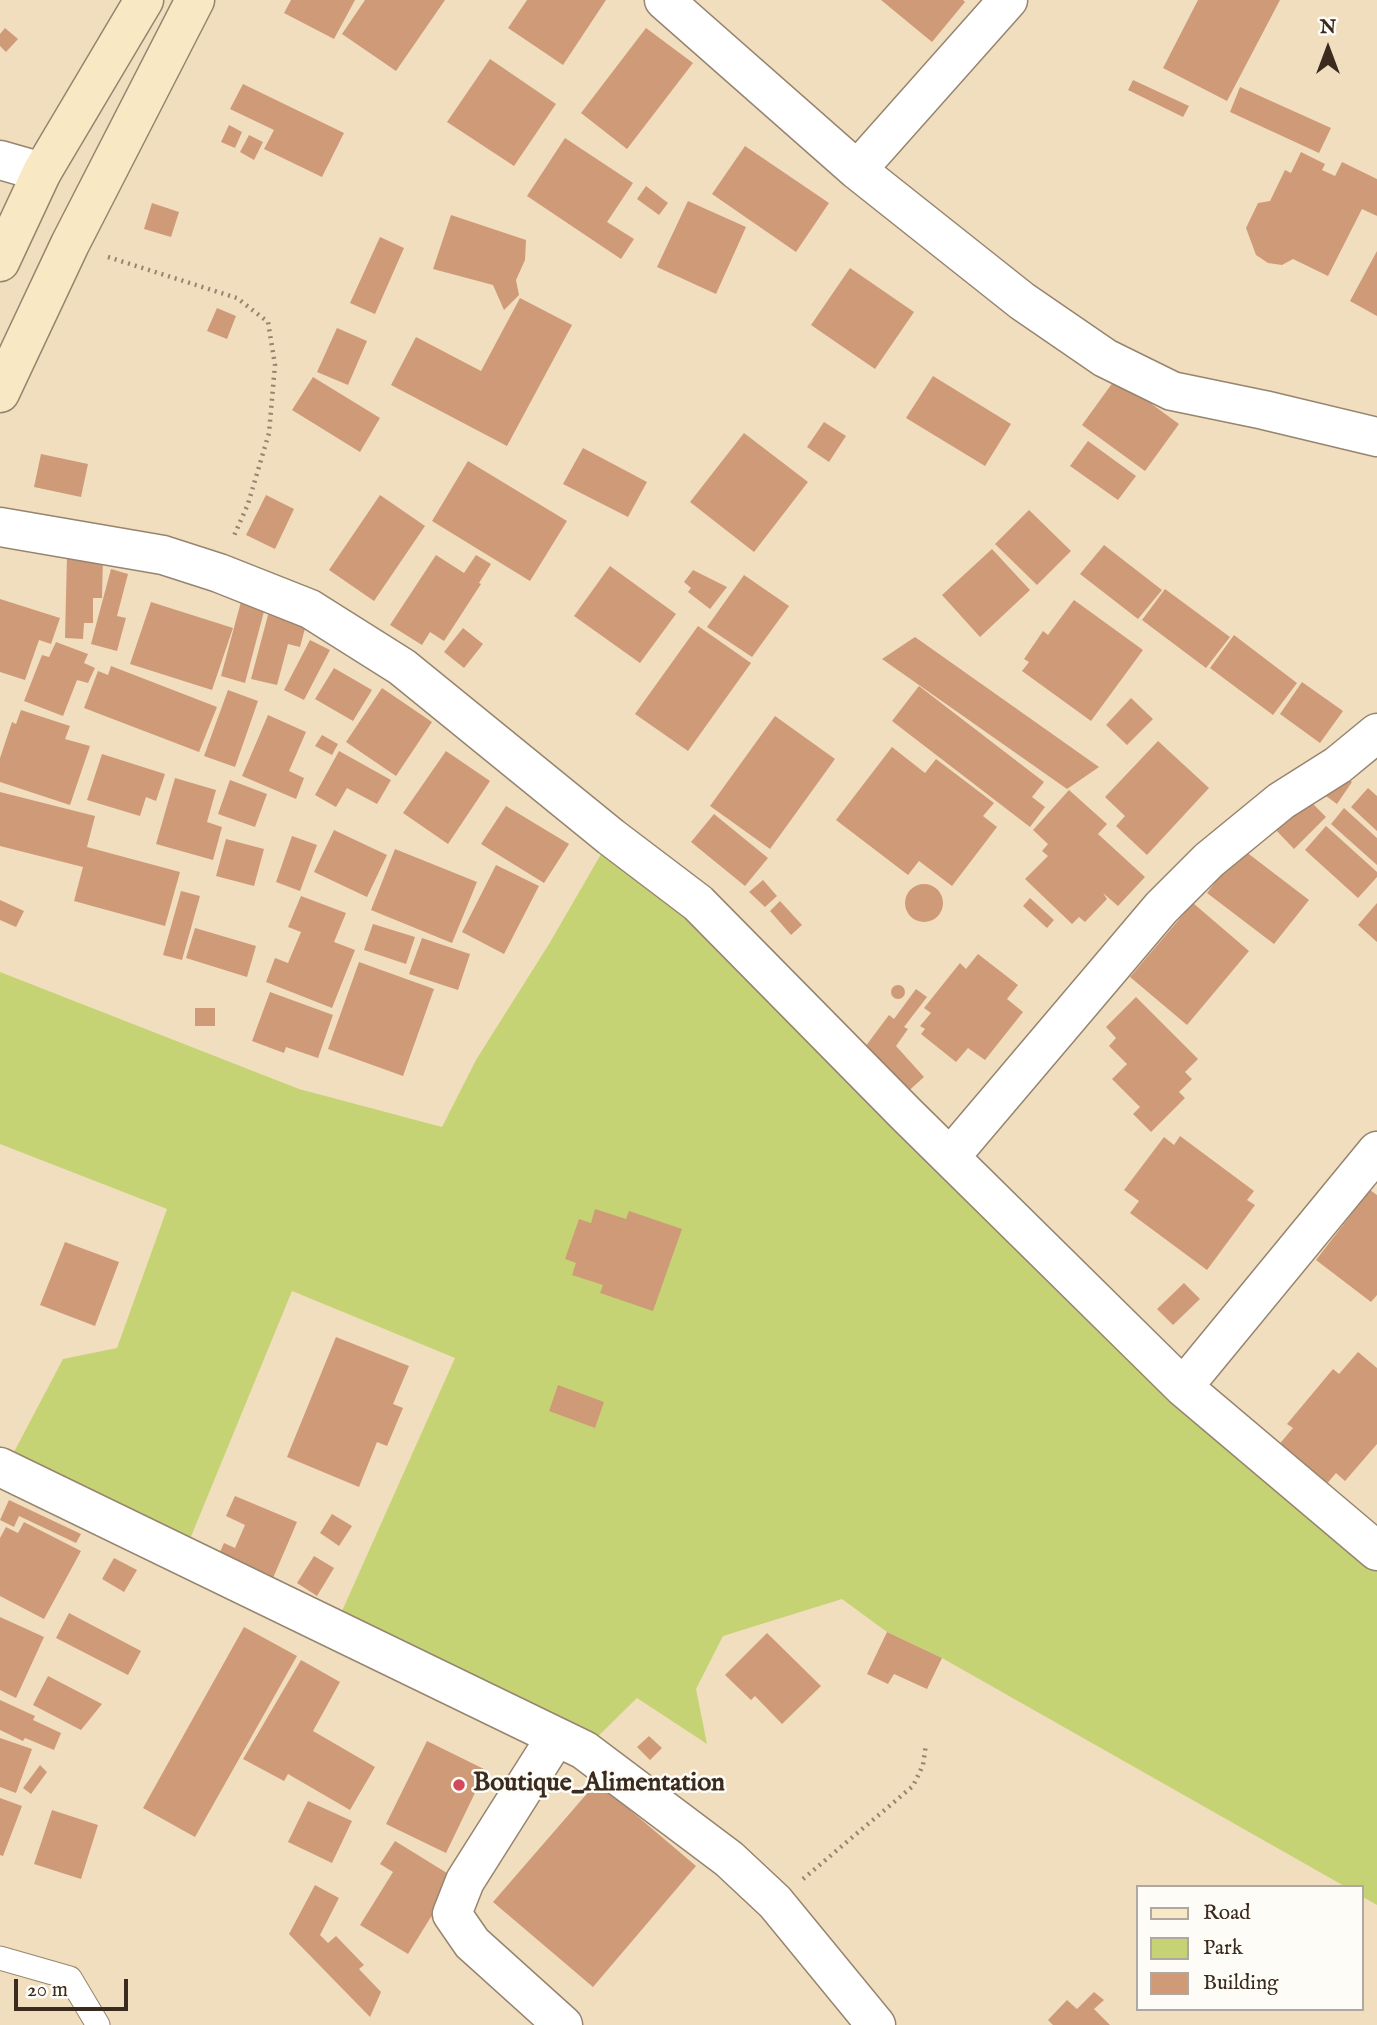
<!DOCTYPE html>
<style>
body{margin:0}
#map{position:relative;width:1377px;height:2025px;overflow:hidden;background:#f1debf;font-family:"IM FELL English",serif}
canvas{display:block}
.legend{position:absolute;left:1136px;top:1885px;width:228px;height:126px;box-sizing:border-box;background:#fdfcf7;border:2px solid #afa8a0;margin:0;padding:9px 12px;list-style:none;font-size:21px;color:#3b2a1e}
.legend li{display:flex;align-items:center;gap:14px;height:35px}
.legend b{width:35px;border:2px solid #afa8a0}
.north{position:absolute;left:1293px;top:14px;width:70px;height:70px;-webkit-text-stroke:5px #fdfcf7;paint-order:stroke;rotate:0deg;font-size:19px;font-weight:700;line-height:28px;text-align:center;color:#3b2a1e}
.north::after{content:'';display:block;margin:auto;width:24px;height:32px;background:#3b2a1e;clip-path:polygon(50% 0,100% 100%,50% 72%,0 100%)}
.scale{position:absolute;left:14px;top:1979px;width:114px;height:32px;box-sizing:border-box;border:4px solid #3b2a1e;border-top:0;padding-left:9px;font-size:21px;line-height:24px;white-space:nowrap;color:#3b2a1e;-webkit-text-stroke:5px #fdfcf7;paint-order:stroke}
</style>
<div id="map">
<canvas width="1377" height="2025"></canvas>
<ul class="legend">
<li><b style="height:9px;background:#f8e8c3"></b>Road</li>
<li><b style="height:19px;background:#c6d374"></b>Park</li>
<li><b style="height:19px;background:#cf9a78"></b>Building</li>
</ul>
<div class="north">N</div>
<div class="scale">20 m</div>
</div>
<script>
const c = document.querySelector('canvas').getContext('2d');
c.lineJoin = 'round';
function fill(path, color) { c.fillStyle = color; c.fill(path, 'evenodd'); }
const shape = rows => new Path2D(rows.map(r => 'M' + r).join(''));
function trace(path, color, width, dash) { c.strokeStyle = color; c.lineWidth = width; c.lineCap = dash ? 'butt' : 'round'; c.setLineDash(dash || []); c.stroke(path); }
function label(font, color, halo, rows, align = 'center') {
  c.font = font + ' "IM FELL English",serif'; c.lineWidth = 5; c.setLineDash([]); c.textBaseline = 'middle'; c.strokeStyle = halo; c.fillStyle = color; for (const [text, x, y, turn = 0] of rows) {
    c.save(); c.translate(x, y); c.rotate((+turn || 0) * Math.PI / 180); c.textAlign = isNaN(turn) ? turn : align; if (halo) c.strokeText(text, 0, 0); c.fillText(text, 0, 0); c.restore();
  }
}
fill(shape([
 [611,837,1377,1551,1377,1905,1361,1896,1361,1887,1346,1887,942,1658,887,1632,842,1599,723,1636,696,1689,707,1744,637,1698,584,1750,334,1629,455,1358,292,1291,183,1556,5,1469,63,1359,117,1348,167,1209,0,1144,0,972,299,1089,442,1127,476,1060,549,944]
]), '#c6d374');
fill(shape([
 [291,0,355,0,334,39,284,13],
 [365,0,445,0,396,71,342,34],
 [527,0,606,0,563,65,508,28],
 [881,0,963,0,965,2,932,42],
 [1198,0,1280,0,1227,101,1163,68],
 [5,28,18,39,6,52,0,46,0,34],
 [646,28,693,63,627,149,581,113],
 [490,59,556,104,514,166,447,122],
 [1133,80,1189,106,1183,117,1128,90],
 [243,84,344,133,322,177,264,149,274,130,230,109],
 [1240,87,1331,128,1319,153,1230,112],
 [229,125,242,132,235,148,221,142],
 [249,135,263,142,254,160,240,152],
 [565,138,633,183,607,222,634,239,621,259,527,196],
 [745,146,829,203,796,252,712,194],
 [1301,152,1325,164,1322,170,1335,176,1342,162,1377,179,1377,216,1362,209,1328,276,1293,259,1282,265,1268,263,1256,255,1246,228,1258,203,1270,201,1285,170,1291,173],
 [646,186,668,203,659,215,637,199],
 [688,201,746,227,716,294,657,267],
 [152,203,179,212,171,237,144,229],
 [451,215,526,240,525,260,516,280,519,295,504,310,493,285,433,269],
 [380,237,404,248,375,314,350,303],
 [1377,251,1377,316,1350,301],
 [850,268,914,312,875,369,811,325],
 [520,298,572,325,507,446,391,385,416,337,481,371],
 [217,308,236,316,227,339,207,331],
 [337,328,367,341,348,385,317,372],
 [933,376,1011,424,985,466,906,418],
 [313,377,380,418,360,452,292,410],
 [1116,378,1179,424,1145,471,1082,425],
 [824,422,846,436,829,462,807,447],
 [744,433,808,482,754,552,690,502],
 [1088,441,1136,476,1118,500,1070,466],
 [583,448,647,482,628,517,563,484],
 [41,454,88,464,81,497,34,487],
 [468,461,567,521,530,581,432,521],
 [266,495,294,509,275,549,246,535],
 [380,495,425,526,374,601,329,570],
 [1029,510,1071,551,1037,585,995,544],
 [1104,545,1162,590,1138,619,1080,574],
 [992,549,1030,590,980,637,942,595],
 [67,555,103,556,102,598,93,598,93,623,84,623,83,639,65,638],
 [436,555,464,573,476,555,491,564,479,583,481,584,444,641,430,632,422,645,390,625],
 [610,566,676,614,640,663,574,616],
 [111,569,128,574,117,616,126,618,117,651,91,644],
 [693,570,727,587,710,609,688,592,691,588,684,582],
 [744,575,789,606,752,657,707,627],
 [1165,589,1230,637,1206,668,1142,620],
 [242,598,266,604,245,683,221,676],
 [0,599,60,618,51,644,39,640,25,680,0,672],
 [272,600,310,610,300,647,288,644,277,685,251,679],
 [1074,600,1143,650,1091,721,1022,671,1029,662,1024,659,1043,631,1048,635],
 [151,602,233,628,212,690,130,664],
 [698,626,751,663,688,751,635,714],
 [463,628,483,644,464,668,444,652],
 [1234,635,1297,683,1273,715,1210,668],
 [915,637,1099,767,1067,789,882,659],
 [310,640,330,650,304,700,284,690],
 [56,642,88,654,84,663,95,668,88,683,77,680,63,716,24,701,42,655,49,657],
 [111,666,217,707,199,752,84,708,98,671,108,675],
 [334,668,372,690,353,721,315,699],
 [1302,682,1343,711,1320,743,1280,714],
 [919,686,1044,782,1032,797,1045,807,1030,827,892,721],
 [382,688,432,722,396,776,346,742],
 [228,690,258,701,235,767,204,756],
 [1131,698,1153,719,1127,745,1106,725],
 [21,710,70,726,65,739,90,746,70,805,0,782,0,758,12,722,16,724],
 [268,715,306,732,289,771,304,778,296,799,242,776],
 [775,716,835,759,770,849,710,806],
 [322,735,338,744,332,755,315,746],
 [1158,741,1209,788,1147,855,1116,826,1125,816,1105,797],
 [892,747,925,773,936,759,994,803,983,816,997,827,952,886,919,861,908,875,836,820],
 [339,751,391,780,377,804,347,788,336,807,315,795],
 [446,751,490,781,448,844,403,813],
 [102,754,165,774,156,801,146,797,140,816,87,800],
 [1335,770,1352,782,1337,804,1319,791],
 [175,778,216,790,207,822,222,827,213,860,156,844],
 [230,780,267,794,255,827,218,814],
 [1368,788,1377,796,1377,831,1351,807],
 [1069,790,1107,824,1098,834,1145,877,1118,906,1103,893,1107,899,1085,922,1079,917,1072,924,1025,879,1048,856,1042,851,1048,844,1033,830],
 [0,792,95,816,87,847,180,872,165,926,74,901,83,867,0,846],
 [1305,796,1326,817,1294,849,1273,827],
 [506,806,569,844,544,883,481,844],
 [1344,808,1377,838,1377,865,1331,824],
 [714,814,768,858,745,886,691,842],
 [1326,826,1377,872,1377,877,1358,898,1305,850],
 [334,830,387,855,367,897,314,872],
 [292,836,317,845,300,891,276,882],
 [226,839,264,849,254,886,216,876],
 [1241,848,1309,900,1274,944,1207,893],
 [395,849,477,882,452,943,371,910],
 [496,865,539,886,504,954,462,932],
 [763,880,777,896,765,907,749,892],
 '905 903a19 19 0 1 1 38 0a19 19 0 1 1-38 0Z',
 [181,891,200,896,182,960,163,955],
 [301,896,346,913,334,942,355,950,332,1008,266,982,275,958,288,963,301,932,288,927],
 [1030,898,1054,920,1047,928,1023,906],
 [0,900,24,911,16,927,0,920],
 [780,901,802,925,791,935,770,911],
 [1193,903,1249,951,1187,1025,1130,977],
 [1377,903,1377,942,1358,925],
 [373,924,415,937,406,964,364,950],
 [195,928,256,946,247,977,186,958],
 [422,938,470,954,458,990,409,974],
 [978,954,1018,985,1007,999,1023,1012,985,1060,968,1048,956,1062,921,1034,925,1029,920,1026,931,1013,924,1008,960,963,966,969],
 [359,962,434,989,403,1076,328,1049],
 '891 992a7 7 0 1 1 14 0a7 7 0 1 1-14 0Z',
 [916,989,927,997,904,1027,908,1029,896,1046,924,1077,903,1096,862,1051,889,1015,894,1019],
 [270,992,333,1015,318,1058,286,1047,284,1053,252,1041],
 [1136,997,1198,1059,1185,1072,1192,1079,1179,1092,1185,1098,1151,1132,1133,1114,1140,1107,1112,1079,1127,1064,1109,1046,1116,1038,1106,1027],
 [195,1008,215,1008,215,1026,195,1026],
 [1180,1136,1254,1191,1247,1200,1255,1205,1207,1270,1130,1213,1139,1201,1124,1190,1164,1137,1174,1145],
 [1370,1190,1377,1195,1377,1295,1371,1302,1316,1260],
 [595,1209,626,1219,629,1211,682,1229,653,1311,600,1293,603,1285,572,1275,576,1263,565,1259,579,1219,591,1223],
 [65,1242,119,1262,95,1326,40,1305],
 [1184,1283,1200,1299,1173,1325,1157,1309],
 [336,1337,409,1366,393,1404,403,1408,387,1446,377,1442,359,1487,287,1457],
 [1358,1352,1377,1368,1377,1444,1345,1481,1336,1473,1319,1493,1271,1454,1293,1428,1287,1424,1333,1369,1339,1374],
 [558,1385,604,1402,595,1428,549,1411],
 [235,1496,297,1522,273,1578,219,1554,224,1543,235,1548,245,1525,226,1516],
 [9,1500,81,1534,76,1543,19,1516,14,1527,0,1520],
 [332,1514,352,1526,339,1546,320,1533],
 [24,1522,81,1551,44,1619,0,1596,0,1538,6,1527,18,1533],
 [314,1556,334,1568,317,1596,297,1583],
 [114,1558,137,1570,124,1592,102,1579],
 [69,1613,141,1651,128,1675,56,1638],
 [0,1617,44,1637,16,1698,0,1690],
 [244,1627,297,1656,195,1837,143,1808],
 [887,1632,942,1658,927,1689,894,1674,888,1684,867,1674],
 [767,1633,821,1686,782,1724,755,1696,751,1700,725,1675],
 [301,1660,340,1682,313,1731,375,1767,350,1810,288,1774,284,1781,243,1759],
 [48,1676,102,1704,81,1730,33,1705],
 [0,1700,35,1716,33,1720,61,1733,54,1750,25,1738,23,1741,0,1730],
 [649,1736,662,1748,650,1760,637,1747],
 [0,1738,32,1749,16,1793,0,1787],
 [427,1741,486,1770,446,1853,386,1824],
 [40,1765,47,1772,31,1794,23,1788],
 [597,1782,696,1866,593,1987,493,1902],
 [0,1798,22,1806,3,1856,0,1855],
 [308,1801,352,1821,332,1863,288,1842],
 [52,1810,98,1825,81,1879,34,1864],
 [395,1841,455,1878,408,1954,360,1925,393,1872,380,1864],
 [315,1885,339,1898,320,1935,328,1943,336,1936,364,1965,359,1969,381,1992,370,2017,289,1934],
 [1094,1992,1104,2000,1094,2009,1110,2025,1053,2025,1048,2020,1067,2000,1077,2009]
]), '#cf9a78');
const lane = shape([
 [0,1958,70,1978,98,2025]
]);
const street = shape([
 [664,0,857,170,1022,301,1105,358,1172,391,1264,410,1377,437],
 [0,160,42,172],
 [857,170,1008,0],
 [0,527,163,555,219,573,310,609,402,667,611,837,698,903,906,1114,1183,1387,1377,1551],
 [950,1157,1161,908,1209,860,1281,801,1338,765,1377,733],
 [1183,1387,1377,1151],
 [0,1467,584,1750,729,1859,775,1902,876,2025],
 [556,1737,465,1881,452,1914,472,1943,563,2025]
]);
const secondary = shape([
 [0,262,42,172,144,0],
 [0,393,70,244,195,0]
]);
trace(lane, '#96846e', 25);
trace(street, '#96846e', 41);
trace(secondary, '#96846e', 41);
trace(shape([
 [108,257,237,298,268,322,275,365,269,433,248,504,233,538],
 [803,1879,913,1786,923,1765,926,1744]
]), '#96846e', 4.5, [2, 5]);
trace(lane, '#fff', 23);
trace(street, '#fff', 38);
trace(secondary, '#f8e8c3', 38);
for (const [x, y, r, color] of [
 [459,1785,7,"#d1495b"]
]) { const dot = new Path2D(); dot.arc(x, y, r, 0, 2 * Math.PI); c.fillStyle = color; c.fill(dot); trace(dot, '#fdfcf7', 2.5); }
label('bold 26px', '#3b2a1e', '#fdfcf7', [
 ["Boutique_Alimentation",473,1785]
], 'left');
</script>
